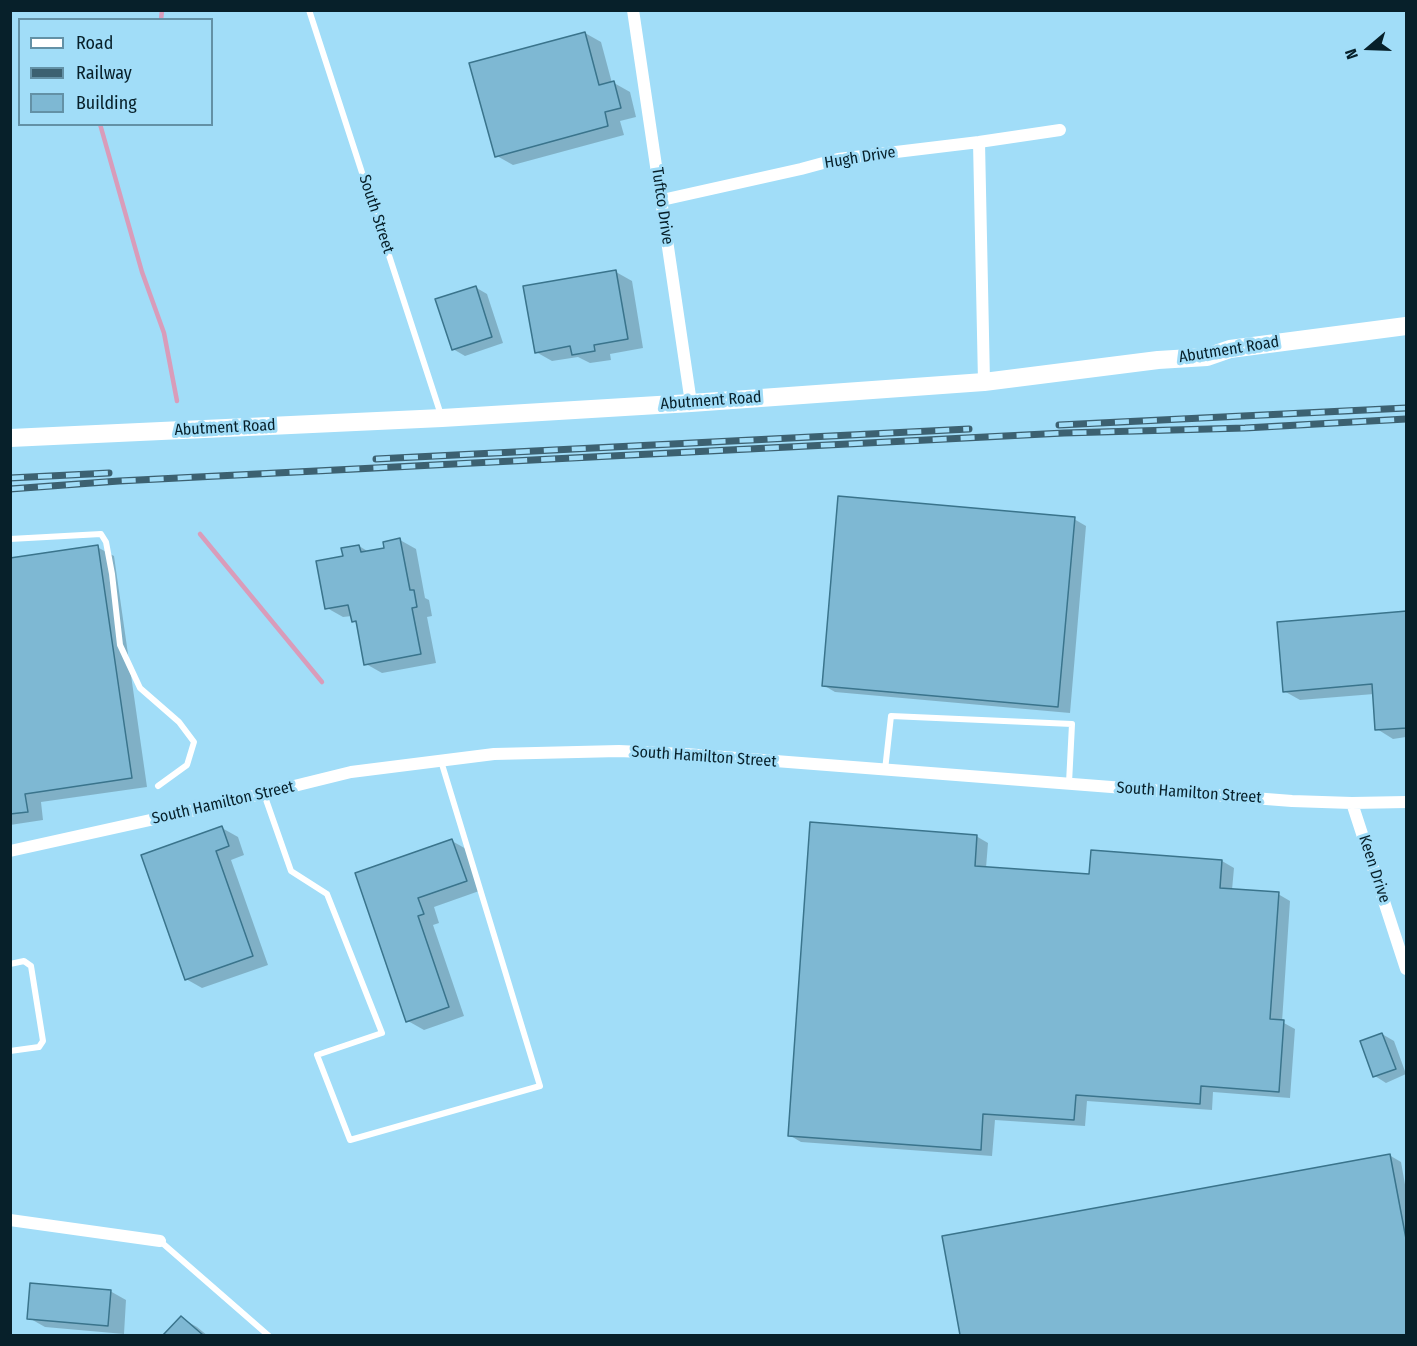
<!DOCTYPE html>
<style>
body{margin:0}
#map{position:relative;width:1417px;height:1346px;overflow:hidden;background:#a1ddf8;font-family:"Fira Sans Condensed",sans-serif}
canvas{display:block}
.frame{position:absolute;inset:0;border:12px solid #07202a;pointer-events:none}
.legend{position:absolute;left:18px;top:18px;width:195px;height:108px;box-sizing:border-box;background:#a1ddf8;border:2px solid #6391a6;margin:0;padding:8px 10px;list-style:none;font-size:18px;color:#07202a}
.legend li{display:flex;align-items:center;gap:12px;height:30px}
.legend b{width:30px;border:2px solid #6391a6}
.north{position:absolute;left:1339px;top:18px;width:60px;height:60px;-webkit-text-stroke:4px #a1ddf8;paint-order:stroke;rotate:251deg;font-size:16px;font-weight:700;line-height:24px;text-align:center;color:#07202a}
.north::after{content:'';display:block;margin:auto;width:21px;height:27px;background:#07202a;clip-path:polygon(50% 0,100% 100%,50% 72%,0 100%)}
</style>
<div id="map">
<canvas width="1417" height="1346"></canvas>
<div class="frame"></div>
<ul class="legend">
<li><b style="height:8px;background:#fff"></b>Road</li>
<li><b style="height:8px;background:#3c6171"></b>Railway</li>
<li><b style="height:16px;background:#7eb8d3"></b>Building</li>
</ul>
<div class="north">N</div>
</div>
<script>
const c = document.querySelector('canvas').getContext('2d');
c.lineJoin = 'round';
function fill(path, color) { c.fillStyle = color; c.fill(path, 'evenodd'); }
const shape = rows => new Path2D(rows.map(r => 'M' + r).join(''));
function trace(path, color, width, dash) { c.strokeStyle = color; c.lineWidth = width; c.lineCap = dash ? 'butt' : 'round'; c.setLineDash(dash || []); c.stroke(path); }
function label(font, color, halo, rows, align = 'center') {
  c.font = font + ' "Fira Sans Condensed",sans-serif'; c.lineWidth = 6; c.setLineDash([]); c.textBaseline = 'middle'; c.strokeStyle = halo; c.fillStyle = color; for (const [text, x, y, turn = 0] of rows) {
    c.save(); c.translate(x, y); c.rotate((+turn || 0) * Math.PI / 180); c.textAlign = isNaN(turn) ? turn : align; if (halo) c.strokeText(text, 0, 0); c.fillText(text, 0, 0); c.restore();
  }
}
fill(shape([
 [585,33,601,42,612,83,614,83,630,92,636,117,620,121,624,135,513,165,497,156],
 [616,272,632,281,643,348,610,354,611,360,590,363,578,357,552,361,536,352],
 [475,287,487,294,503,343,465,356,453,349],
 [1074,519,1086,526,1070,713,835,692,823,685],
 [400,540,416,549,425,598,429,600,432,616,427,617,436,663,382,673,366,664,358,624,353,621,352,616,343,617,327,608,344,557,359,546,369,552,386,549],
 [97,547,114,556,147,787,41,802,43,820,10,825,10,560],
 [1406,612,1406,737,1393,739,1377,729,1374,694,1300,700,1284,691],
 [222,828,238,837,244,855,231,860,268,965,202,988,186,979,143,856],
 [976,836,988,843,986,868,1090,876,1092,852,1222,861,1234,868,1232,890,1278,894,1290,901,1282,1022,1295,1029,1290,1098,1213,1092,1212,1110,1087,1101,1085,1126,995,1120,992,1156,801,1142,789,1135],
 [452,841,468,850,482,890,434,907,439,923,433,925,464,1016,424,1030,408,1021,357,874],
 [1382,1034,1394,1041,1406,1074,1386,1083,1375,1076],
 [1389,1155,1401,1162,1406,1190,1406,1336,962,1336,944,1238],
 [110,1291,126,1300,124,1334,45,1327,29,1318],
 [181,1318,197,1327,208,1336,165,1336]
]), '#0003');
trace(shape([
 [161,20,162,10],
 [100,124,142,272,164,333,177,401],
 [200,534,322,682]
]), '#d99cba', 4.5);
const building = shape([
 [585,32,599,85,614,81,621,108,605,112,608,126,495,157,469,63,585,32],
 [616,270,628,339,594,345,595,351,572,355,570,346,535,353,523,286,616,270],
 [476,286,492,337,452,350,435,299,476,286],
 [838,496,1075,517,1058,707,822,686,838,496],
 [400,538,410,590,414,590,417,607,412,608,421,654,364,665,356,621,352,622,348,605,325,609,316,561,343,556,341,548,359,545,361,552,384,548,383,542,400,538],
 [98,545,132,778,25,794,28,812,10,814,10,558,98,545],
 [1407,611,1407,728,1375,730,1372,684,1283,692,1277,622,1407,611],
 [810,822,977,835,975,866,1089,874,1091,850,1222,860,1220,888,1279,892,1270,1019,1284,1020,1279,1092,1201,1086,1200,1104,1076,1095,1074,1120,983,1114,981,1150,788,1136,810,822],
 [222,826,229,846,216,851,253,956,185,980,141,855,222,826],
 [452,839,467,881,418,898,424,914,418,916,449,1007,406,1022,355,873,452,839],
 [1382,1033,1396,1069,1373,1077,1360,1041,1382,1033],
 [1390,1154,1407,1244,1407,1335,960,1335,942,1236,1390,1154],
 [30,1283,111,1290,108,1326,27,1319,30,1283],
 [181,1316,203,1335,163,1335,181,1316]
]);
fill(building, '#7eb8d3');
trace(building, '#3a748c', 1.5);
trace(shape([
 [309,10,441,415],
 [10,539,101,534,106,542,112,574,120,645,140,688,179,722,194,742,187,765,158,786],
 [885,770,891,716,1072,724,1069,783],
 [264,794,291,871,327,894,382,1033,317,1055,350,1140,540,1086,441,761],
 [10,964,24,961,31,966,43,1041,39,1047,10,1051],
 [160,1241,269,1336]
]), '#fff', 6);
trace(shape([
 [633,10,691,403],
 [979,142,984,382],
 [662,200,801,169,838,159,979,142,1060,130],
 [1352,803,1406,969],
 [10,851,209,807,351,772,494,754,619,751,685,754,1292,801,1352,803,1406,802],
 [10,1220,160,1241]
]), '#fff', 12);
trace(shape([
 [10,438,442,418,691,403,984,382,1158,360,1207,357,1230,349,1406,326]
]), '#fff', 18);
const rail = shape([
 [1059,425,1406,408],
 [376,459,969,429],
 [10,478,109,473],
 [10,489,119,481,1064,433,1245,428,1406,419]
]);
trace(rail, '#3c6171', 7);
trace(rail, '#a1ddf8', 4.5, [14]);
label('16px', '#07202a', '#a1ddf8', [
 ["Hugh Drive",860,158,-9],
 ["Tuftco Drive",662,206,82],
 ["South Street",376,214,72],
 ["Abutment Road",1229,350,-9],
 ["Abutment Road",711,401,-4],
 ["Abutment Road",225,428,-3],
 ["South Hamilton Street",704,757,4],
 ["South Hamilton Street",1189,793,4],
 ["South Hamilton Street",223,803,-13],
 ["Keen Drive",1374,869,72]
]);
</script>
